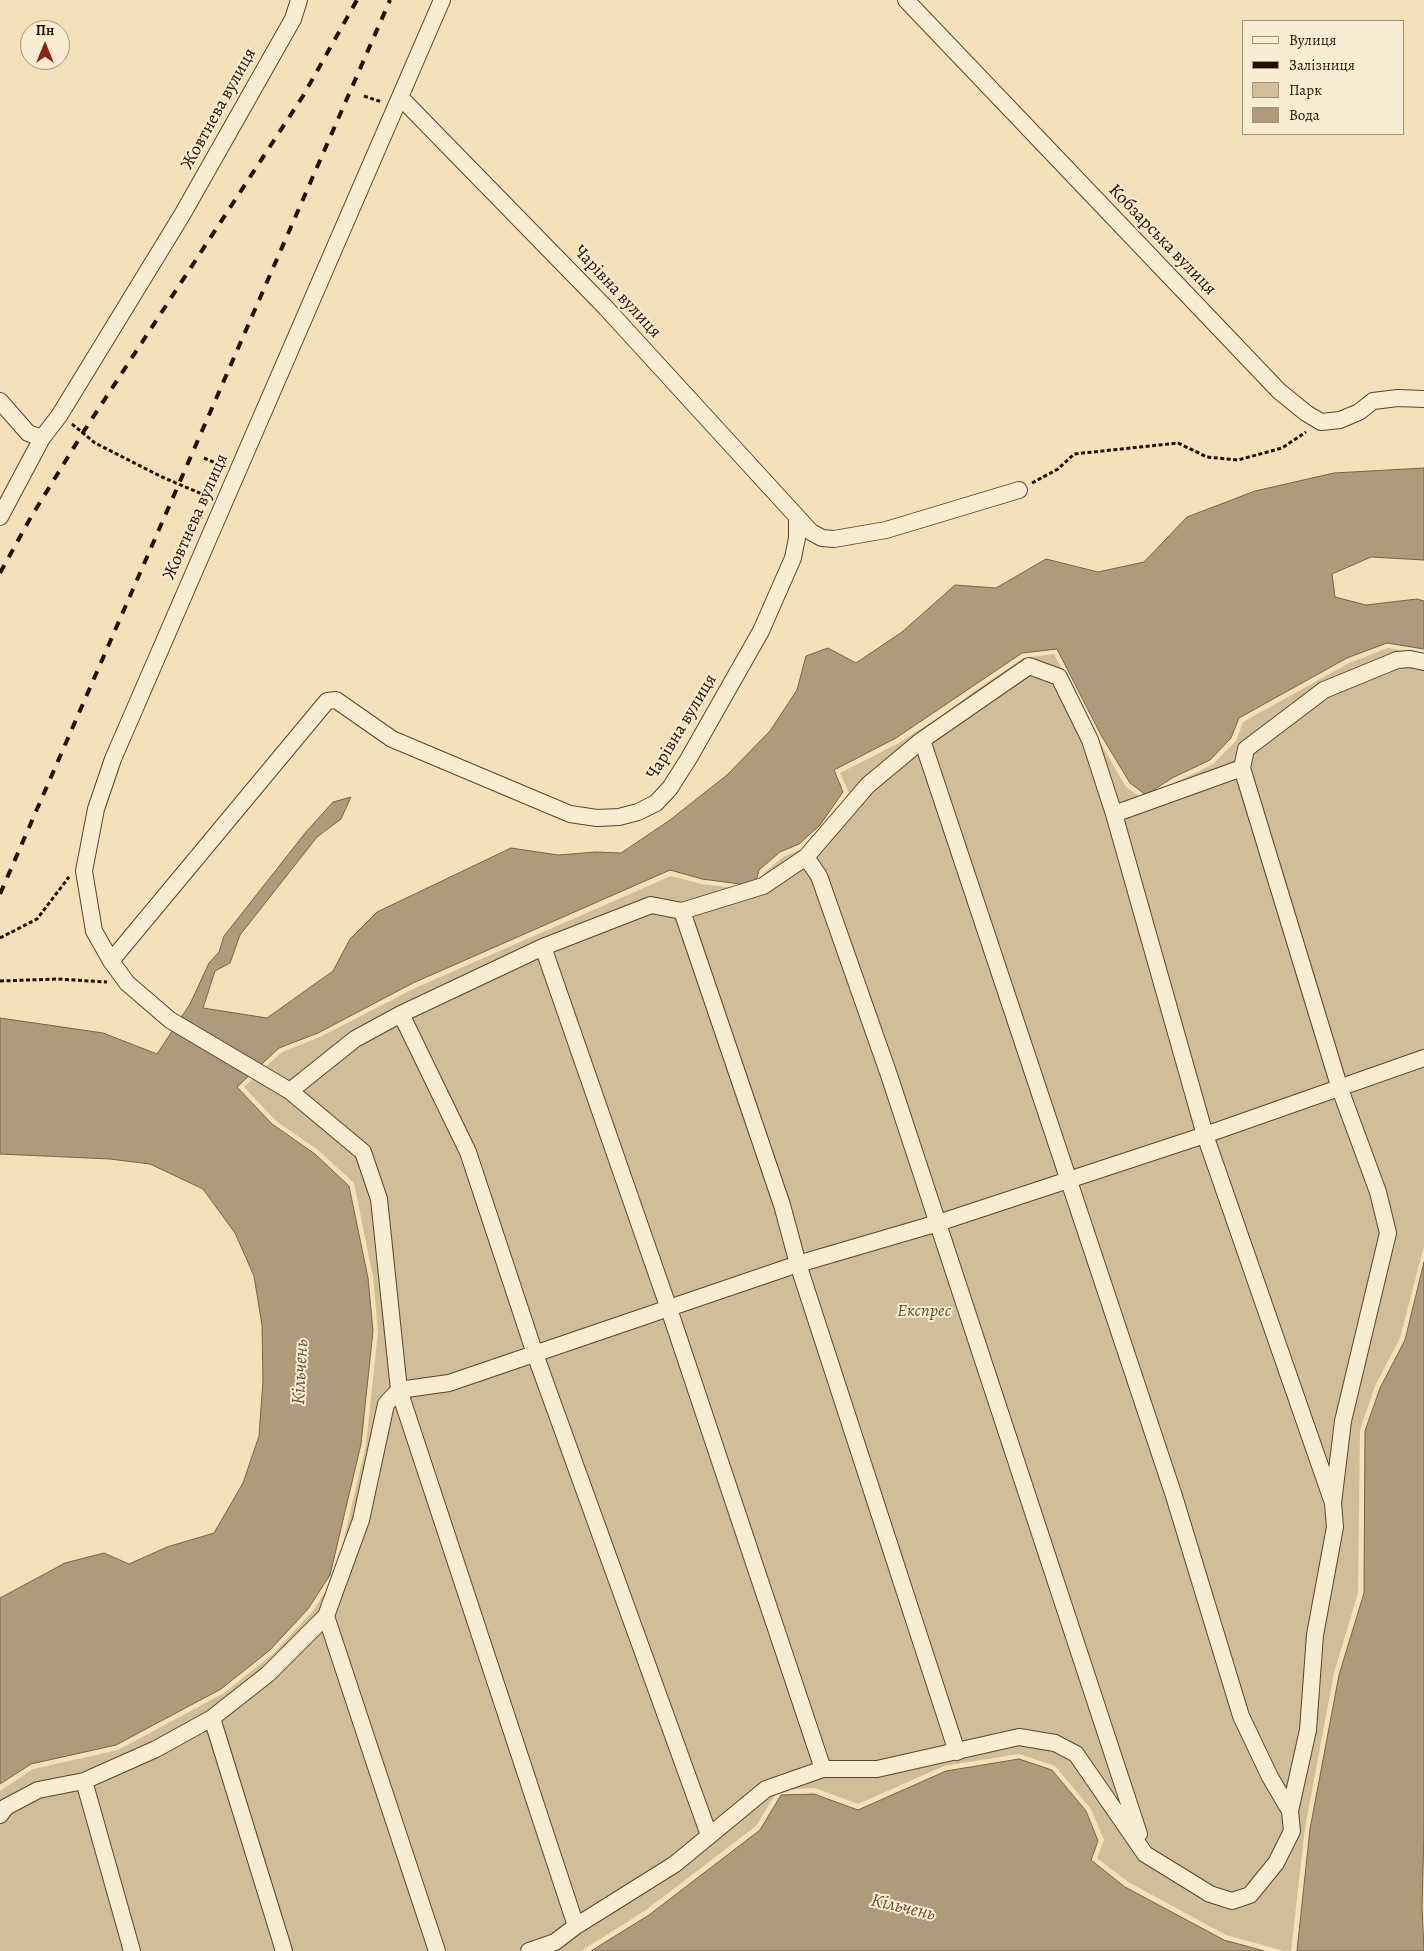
<!DOCTYPE html>
<meta charset="utf-8">
<style>
body{margin:0}
#map{position:relative;width:1424px;height:1951px;overflow:hidden;background:#f5e1b9;font-family:Alegreya,serif}
canvas{display:block}
.legend{position:absolute;left:1242px;top:20px;width:162px;height:115px;box-sizing:border-box;background:#f8ecd2;border:1px solid #a4947f;margin:0;padding:6px 9px;list-style:none;font-size:15px;color:#260f02}
.legend li{display:flex;align-items:center;gap:10px;height:25px}
.legend b{width:25px;border:1px solid #a4947f}
.north{position:absolute;left:20px;top:20px;width:50px;height:50px;box-sizing:border-box;background:#f8ecd2;border:1px solid #a4947f;border-radius:50%;rotate:0deg;font-size:14px;font-weight:700;line-height:20px;text-align:center;color:#260f02}
.north::after{content:'';display:block;margin:auto;width:18px;height:22px;background:#8f2418;clip-path:polygon(50% 0,100% 100%,50% 72%,0 100%)}
</style>
<div id="map">
<canvas width="1424" height="1951"></canvas>
<ul class="legend">
<li><b style="height:6px;background:#f8ecd2"></b>Вулиця</li>
<li><b style="height:6px;background:#260f02"></b>Залізниця</li>
<li><b style="height:14px;background:#d2bd9a"></b>Парк</li>
<li><b style="height:14px;background:#af9a7b"></b>Вода</li>
</ul>
<div class="north">Пн</div>
</div>
<script>
const c = document.querySelector('canvas').getContext('2d');
c.lineJoin = 'round';
function fill(path, color) { c.fillStyle = color; c.fill(path, 'evenodd'); }
const shape = rows => new Path2D(rows.map(r => 'M' + r).join(''));
function trace(path, color, width, dash) { c.strokeStyle = color; c.lineWidth = width; c.lineCap = dash ? 'butt' : 'round'; c.setLineDash(dash || []); c.stroke(path); }
function label(font, color, halo, rows, align = 'center') {
  c.font = font + ' Alegreya,serif'; c.lineWidth = 4; c.setLineDash([]); c.textBaseline = 'middle'; c.strokeStyle = halo; c.fillStyle = color; for (const [text, x, y, turn = 0] of rows) {
    c.save(); c.translate(x, y); c.rotate((+turn || 0) * Math.PI / 180); c.textAlign = isNaN(turn) ? turn : align; if (halo) c.strokeText(text, 0, 0); c.fillText(text, 0, 0); c.restore();
  }
}
fill(shape([
 [1388,648,1424,655,1424,1246,1400,1338,1375,1386,1360,1430,1358,1593,1334,1673,1305,1828,1291,1951,1284,1951,1226,1935,1128,1882,1097,1858,1104,1840,1091,1809,1055,1766,1019,1754,944,1766,858,1804,815,1788,778,1790,756,1826,646,1910,581,1951,0,1951,0,1791,33,1769,118,1750,224,1693,273,1654,312,1612,335,1577,366,1445,378,1331,373,1277,354,1183,318,1150,276,1121,244,1087,282,1052,320,1037,415,988,671,876,701,884,759,891,764,873,783,857,802,849,824,829,849,793,840,773,899,743,943,715,976,690,1024,658,1054,654,1097,737,1126,787,1146,801,1175,783,1213,764,1236,741,1243,722,1349,663]
]), '#d2bd9a');
const water = shape([
 [1424,468,1424,560,1371,557,1332,574,1335,597,1366,605,1417,599,1424,601,1424,649,1387,643,1347,658,1239,718,1231,738,1210,760,1172,778,1146,795,1130,783,1101,735,1057,649,1022,653,896,738,834,770,843,792,820,825,799,844,780,852,759,870,755,886,702,879,670,870,413,983,318,1033,279,1048,237,1087,272,1124,315,1154,349,1186,368,1278,373,1331,361,1444,330,1575,308,1609,270,1650,221,1689,116,1745,31,1764,0,1784,0,1598,65,1563,104,1553,129,1564,167,1547,214,1533,243,1483,259,1436,263,1380,262,1325,254,1276,235,1233,203,1189,150,1164,110,1159,0,1154,0,1018,103,1033,157,1054,190,1004,209,963,219,952,224,936,306,832,333,802,351,797,341,819,317,837,240,935,230,963,215,971,203,1008,267,1018,333,971,350,939,377,912,511,848,558,855,596,852,621,853,670,820,727,775,770,731,797,690,806,656,828,648,856,663,902,632,955,585,996,588,1046,559,1098,572,1144,562,1187,517,1255,491,1334,473,1424,468],
 [1424,1262,1424,1831,1422,1907,1424,1951,1297,1951,1310,1829,1339,1675,1364,1593,1365,1431,1380,1388,1405,1340,1424,1262],
 [1019,1759,1052,1770,1086,1811,1098,1841,1091,1860,1125,1887,1224,1940,1264,1951,591,1951,649,1915,760,1830,781,1795,814,1794,858,1810,946,1771,1019,1759]
]);
fill(water, '#af9a7b');
trace(water, '#78624b', 1);
const minor = shape([
 [442,0,113,759,96,809,84,871,94,931,111,961,127,983,170,1020,290,1091,363,1152,379,1199,399,1390,576,1926],
 [906,0,1279,391,1306,413,1321,422,1340,420,1359,412,1373,401,1398,398,1424,399],
 [401,98,606,308,811,532,822,538,834,539,886,530,1019,490],
 [0,401,28,433,42,438],
 [0,517,42,438,59,416,182,215,293,19,299,0],
 [922,740,1174,1496,1241,1716,1270,1777,1290,1811],
 [1114,814,1242,768,1246,749,1324,690,1397,660,1410,659,1424,662],
 [806,857,819,876,889,1075,1139,1834],
 [682,911,782,1205,798,1264,957,1752],
 [543,947,669,1309,823,1769],
 [111,961,327,701,336,700,392,739,570,814,597,818,619,817,638,812,656,803,670,788,689,758,761,631,793,558,797,538,797,519],
 [401,1014,468,1152,535,1354,709,1835],
 [290,1091,355,1039,401,1014,543,947,651,905,682,911,763,886,806,857,868,785,922,740,1029,666,1059,677,1090,740,1114,814,1205,1135,1332,1500],
 [326,1616,437,1951],
 [212,1718,284,1951],
 [84,1781,132,1951],
 [0,1815,6,1807,38,1790,84,1781,156,1749,212,1718,268,1674,326,1616,361,1520,386,1404,399,1390,449,1383,798,1264,938,1223,1205,1135,1424,1058],
 [529,1951,555,1942,576,1926,675,1864,766,1789,823,1769,877,1769,1019,1737,1055,1743,1076,1754,1145,1854,1210,1894,1232,1901,1250,1895,1276,1863,1292,1831,1290,1811,1308,1730,1315,1635,1335,1527,1333,1503,1343,1421,1388,1233,1378,1192,1340,1089,1242,768]
]);
trace(minor, '#5a4430', 18);
trace(shape([
 [364,96,382,102],
 [72,424,95,443,162,477,209,497],
 [204,458,223,466],
 [1032,483,1058,469,1074,454,1178,443,1207,457,1238,460,1282,448,1306,432],
 [0,938,37,919,69,877],
 [0,981,57,979,107,982]
]), '#260f02', 3, [4, 2.5]);
trace(minor, '#f8ecd2', 16);
trace(shape([
 [0,573,31,517,84,431,303,96,357,0],
 [0,894,390,0]
]), '#260f02', 4, [9, 9]);
label('18px', '#260f02', '#f8ecd2', [
 ["Жовтнева вулиця",219,109,-61],
 ["Кобзарська вулиця",1162,240,46],
 ["Чарівна вулиця",617,292,47],
 ["Жовтнева вулиця",196,517,-66],
 ["Чарівна вулиця",682,727,-59]
]);
label('italic 18px', '#624c37', '#f8ecd2', [
 ["Експрес",924,1312]
]);
label('italic 19px', '#644e38', '#f8ecd2', [
 ["Кільчень",301,1372,-87],
 ["Кільчень",903,1908,13]
]);
</script>
